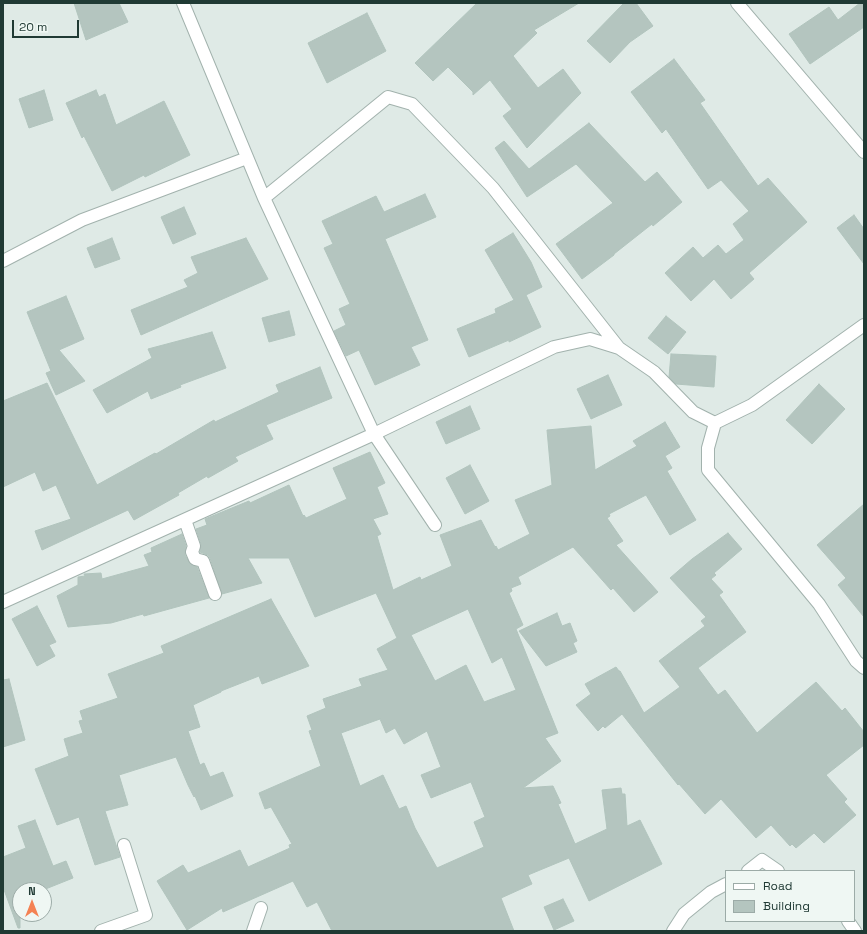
<!DOCTYPE html>
<style>
body{margin:0}
#map{position:relative;width:867px;height:934px;overflow:hidden;background:#dfeae6;font-family:"Space Grotesk",sans-serif}
canvas{display:block}
.frame{position:absolute;inset:0;border:4px solid #203a34;pointer-events:none}
.legend{position:absolute;left:725px;top:870px;width:130px;height:52px;box-sizing:border-box;background:#eff7f3;border:1px solid #9caba7;margin:0;padding:5px 7px;list-style:none;font-size:12px;color:#203a34}
.legend li{display:flex;align-items:center;gap:8px;height:20px}
.legend b{width:20px;border:1px solid #9caba7}
.north{position:absolute;left:12px;top:882px;width:40px;height:40px;box-sizing:border-box;background:#eff7f3;border:1px solid #9caba7;border-radius:50%;rotate:0deg;font-size:11px;font-weight:700;line-height:16px;text-align:center;color:#203a34}
.north::after{content:'';display:block;margin:auto;width:14px;height:18px;background:#f48253;clip-path:polygon(50% 0,100% 100%,50% 72%,0 100%)}
.scale{position:absolute;left:12px;top:20px;width:67px;height:18px;box-sizing:border-box;border:2px solid #203a34;border-top:0;padding-left:5px;font-size:12px;line-height:14px;white-space:nowrap;color:#203a34;-webkit-text-stroke:3px #eff7f3;paint-order:stroke}
</style>
<div id="map">
<canvas width="867" height="934"></canvas>
<div class="frame"></div>
<ul class="legend">
<li><b style="height:5px;background:#fff"></b>Road</li>
<li><b style="height:11px;background:#b4c5bf"></b>Building</li>
</ul>
<div class="north">N</div>
<div class="scale">20 m</div>
</div>
<script>
const c = document.querySelector('canvas').getContext('2d');
c.lineJoin = 'round';
function fill(path, color) { c.fillStyle = color; c.fill(path, 'evenodd'); }
const shape = rows => new Path2D(rows.map(r => 'M' + r).join(''));
function trace(path, color, width, dash) { c.strokeStyle = color; c.lineWidth = width; c.lineCap = dash ? 'butt' : 'round'; c.setLineDash(dash || []); c.stroke(path); }
const building = shape([
 [74,3,119,3,128,22,86,40,74,3],
 [477,3,579,3,534,30,537,33,513,56,538,88,563,69,581,93,527,148,503,116,512,109,490,80,473,95,473,92,448,67,433,81,415,63,477,3],
 [624,3,636,3,653,26,630,42,610,63,587,41,624,3],
 [860,3,864,3,864,27,810,64,789,34,829,7,838,20,860,3],
 [367,13,386,51,327,83,308,43,367,13],
 [674,59,705,100,700,103,758,186,768,178,807,222,749,273,754,279,731,299,714,279,691,301,665,273,693,247,703,258,718,245,726,254,744,240,733,224,749,211,721,180,708,189,666,129,662,133,631,92,674,59],
 [44,90,53,120,29,128,19,99,44,90],
 [96,90,99,97,105,94,116,125,164,101,190,155,145,177,144,175,112,191,84,136,82,138,66,103,96,90],
 [589,123,645,182,657,172,682,202,653,226,652,224,614,254,614,255,582,279,556,244,613,203,576,164,527,197,495,148,504,141,529,169,589,123],
 [425,194,436,217,385,239,428,340,411,347,420,365,375,385,359,350,346,356,334,331,346,325,339,309,350,304,324,248,333,244,322,221,376,196,384,212,425,194],
 [184,207,196,234,173,244,161,217,184,207],
 [854,215,864,229,864,264,837,228,854,215],
 [513,233,531,262,542,287,526,295,541,327,509,342,509,340,469,357,457,329,496,313,495,309,514,300,485,250,513,233],
 [112,238,120,259,95,268,87,248,112,238],
 [246,238,268,279,141,335,131,310,188,287,184,280,198,273,191,257,246,238],
 [66,296,84,339,59,350,85,381,56,395,46,373,51,371,27,312,66,296],
 [289,311,295,335,269,342,262,318,289,311],
 [666,316,686,332,668,354,648,338,666,316],
 [212,332,226,368,180,385,181,387,151,399,148,391,107,413,93,390,152,358,148,349,212,332],
 [671,354,716,356,714,387,676,384,669,377,671,354],
 [320,367,332,398,266,425,273,439,235,457,238,461,208,478,207,476,178,493,179,495,134,520,128,510,42,550,35,531,71,519,56,485,43,491,35,472,3,487,3,401,47,383,97,485,155,453,156,454,214,420,215,422,279,392,276,385,320,367],
 [608,375,622,405,591,419,577,389,608,375],
 [819,384,845,409,812,444,786,420,819,384],
 [470,406,480,429,446,444,436,422,470,406],
 [665,422,680,447,665,456,672,468,667,471,696,520,670,535,646,495,609,514,610,516,607,518,623,541,616,545,658,592,634,612,613,588,611,590,573,547,518,577,521,584,511,588,512,591,509,593,523,625,516,629,558,733,545,738,561,761,523,788,553,786,561,803,558,804,575,844,607,829,602,790,621,788,622,794,625,794,627,826,640,820,662,864,589,901,569,858,528,875,532,884,501,898,514,931,332,931,317,902,307,907,293,881,223,912,222,908,187,930,157,881,183,865,188,873,240,850,248,867,290,848,289,845,292,844,271,807,265,809,259,793,321,766,309,731,312,730,307,716,326,708,323,699,362,686,359,679,388,670,377,649,397,638,376,593,315,617,289,558,248,558,262,583,222,594,210,558,208,555,200,552,201,544,196,529,207,525,205,519,249,501,250,503,289,485,303,516,304,515,306,518,347,499,333,468,370,452,385,483,377,487,388,514,373,519,381,534,377,536,393,590,420,577,421,580,452,566,440,535,481,520,495,547,496,546,498,550,530,534,515,500,552,485,547,430,591,426,595,470,637,446,633,441,665,422],
 [468,609,492,663,502,657,516,690,484,702,466,665,435,681,411,635,468,609],
 [380,719,386,733,395,728,404,744,427,731,441,767,421,775,431,798,471,782,485,817,474,822,484,847,437,868,415,828,406,806,399,809,383,775,360,786,341,733,380,719],
 [470,465,489,501,465,514,446,478,470,465],
 [864,504,864,617,838,585,846,578,817,545,864,504],
 [728,533,742,549,714,573,716,575,711,579,723,592,719,595,746,632,698,668,718,695,725,690,757,733,816,682,842,711,845,708,864,732,864,745,826,775,847,799,844,802,856,815,824,843,814,833,796,848,792,844,790,846,771,825,756,838,721,799,705,814,679,784,678,785,622,714,605,728,603,726,598,731,576,705,591,694,585,684,616,667,619,671,620,671,644,713,680,687,659,661,705,626,701,621,706,617,670,578,692,559,728,533],
 [182,534,186,546,185,555,190,564,197,567,209,598,144,616,143,614,111,623,68,627,57,596,78,585,78,577,85,576,84,574,101,573,102,579,149,566,144,555,152,552,151,548,182,534],
 [271,599,309,666,262,684,259,676,221,691,221,692,193,705,200,727,188,731,200,765,204,763,210,777,223,772,233,796,201,810,195,796,194,797,188,785,176,757,119,775,128,805,105,811,120,857,95,865,79,817,57,825,35,769,69,756,64,739,83,733,79,721,83,720,80,711,118,698,108,674,164,653,161,646,271,599],
 [37,606,56,642,49,645,55,656,37,666,12,619,37,606],
 [557,613,562,626,570,623,577,641,573,643,577,652,546,666,519,631,557,613],
 [9,679,25,740,3,747,3,680,9,679],
 [35,820,53,866,66,861,73,878,43,890,20,890,20,928,18,928,3,887,3,857,26,848,18,826,35,820],
 [563,899,574,921,554,930,544,907,563,899]
]);
fill(building, '#b4c5bf');
trace(building, '#b1c4bd', 1);
const minor = shape([
 [183,3,264,198,374,434,435,525],
 [737,3,864,152],
 [264,198,388,97,412,104,493,188,619,348],
 [3,261,82,220,247,158],
 [715,423,708,448,708,470,819,604,856,661,864,668],
 [185,520,194,546,192,552,195,559,203,561,215,594],
 [3,602,374,434,554,347,590,339,619,348,654,372,693,412,715,423,752,405,864,325],
 [748,871,762,860,778,871],
 [848,921,855,931],
 [101,931,146,915,124,845],
 [253,931,261,908],
 [673,931,684,914,711,892,726,884]
]);
trace(minor, '#a2b2ad', 14);
trace(minor, '#fff', 12);
</script>
